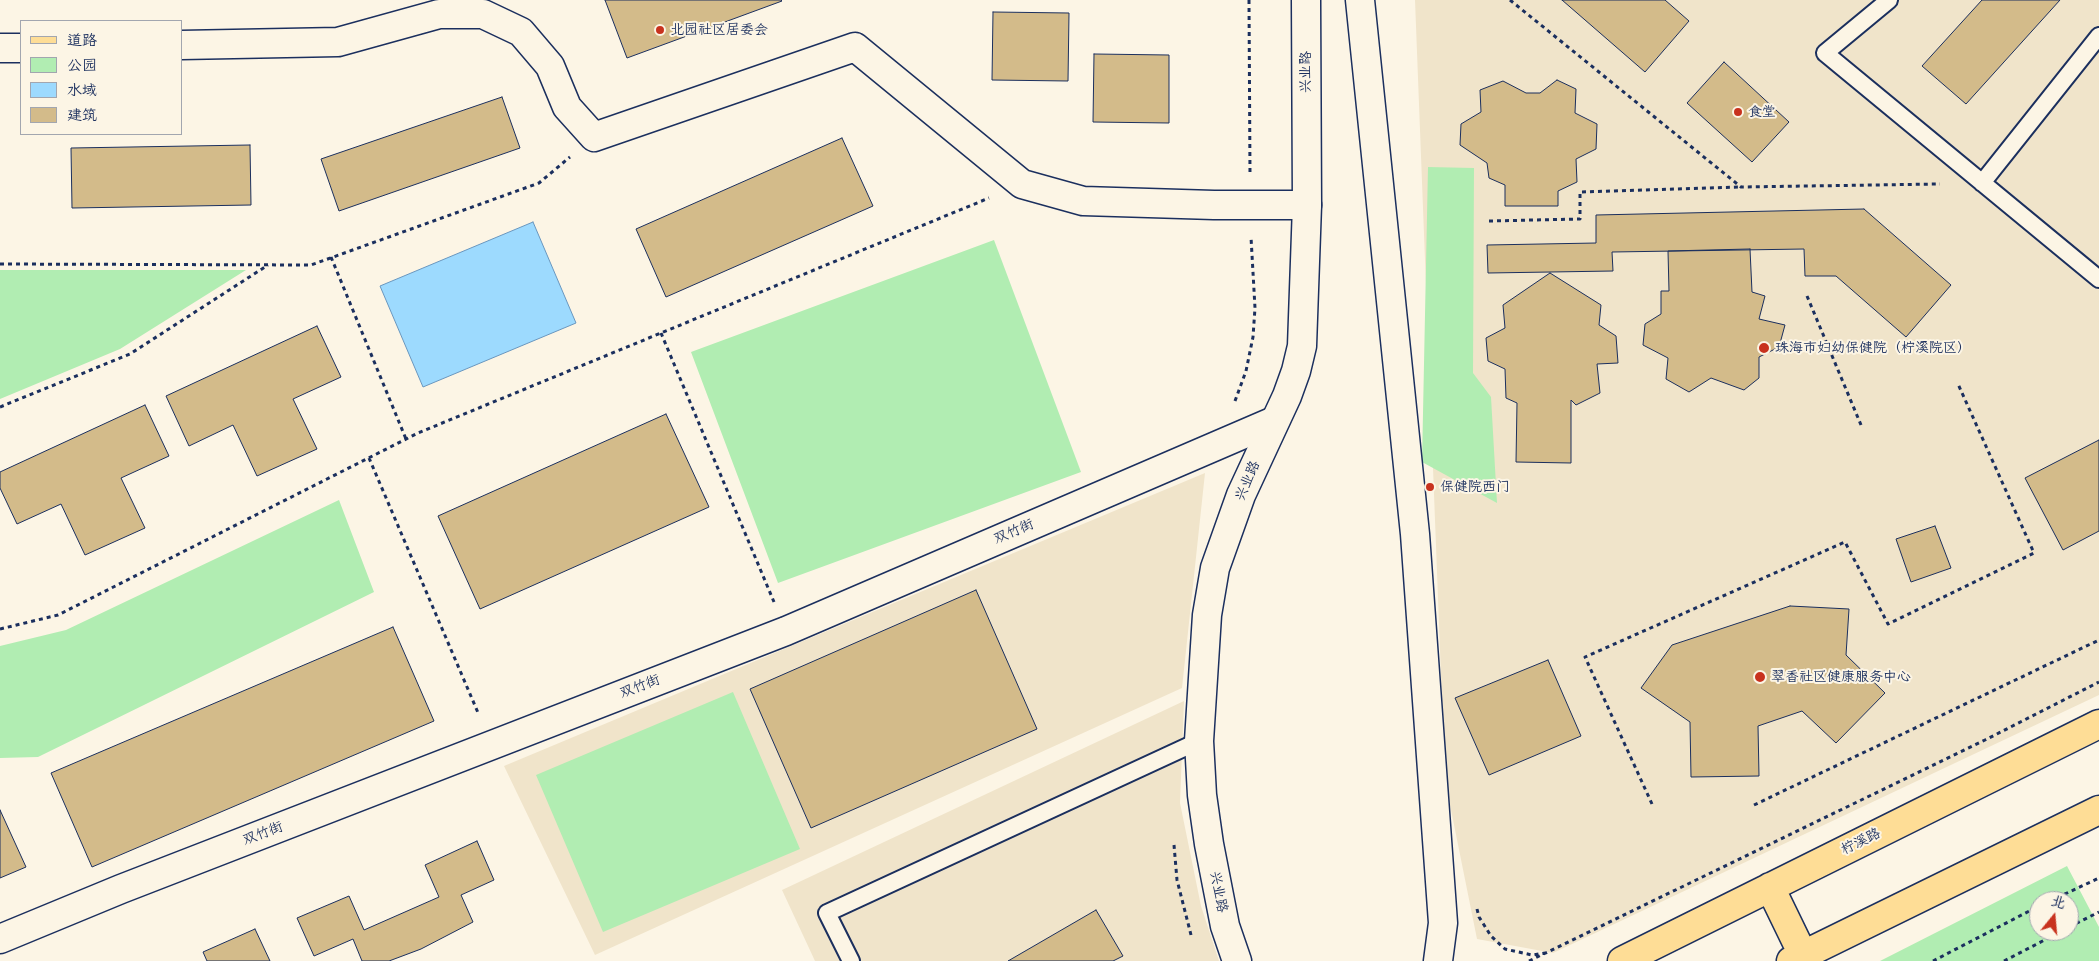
<!DOCTYPE html>
<meta charset="utf-8">
<style>
body{margin:0}
#map{position:relative;width:2099px;height:961px;overflow:hidden;background:#fcf5e5;font-family:Pangolin,"LXGW WenKai TC",sans-serif}
canvas{display:block}
.legend{position:absolute;left:20px;top:20px;width:162px;height:115px;box-sizing:border-box;background:#fcf5e5;border:1px solid #a2a6af;margin:0;padding:6px 9px;list-style:none;font-size:15px;color:#1b2f5e}
.legend li{display:flex;align-items:center;gap:10px;height:25px}
.legend b{width:25px;border:1px solid #a2a6af}
.north{position:absolute;left:2029px;top:891px;width:50px;height:50px;box-sizing:border-box;background:#fcf5e5;border:1px solid #a2a6af;border-radius:50%;rotate:17deg;font-size:14px;font-weight:700;line-height:20px;text-align:center;color:#1b2f5e}
.north::after{content:'';display:block;margin:auto;width:18px;height:22px;background:#c8321e;clip-path:polygon(50% 0,100% 100%,50% 72%,0 100%)}
</style>
<div id="map">
<canvas width="2099" height="961"></canvas>
<ul class="legend">
<li><b style="height:6px;background:#fedd96"></b>道路</li>
<li><b style="height:14px;background:#b1edb2"></b>公园</li>
<li><b style="height:14px;background:#9ddafe"></b>水域</li>
<li><b style="height:14px;background:#d3bb8a"></b>建筑</li>
</ul>
<div class="north">北</div>
</div>
<script>
const c = document.querySelector('canvas').getContext('2d');
c.lineJoin = 'round';
function fill(path, color) { c.fillStyle = color; c.fill(path, 'evenodd'); }
const shape = rows => new Path2D(rows.map(r => 'M' + r).join(''));
function trace(path, color, width, dash) { c.strokeStyle = color; c.lineWidth = width; c.lineCap = dash ? 'butt' : 'round'; c.setLineDash(dash || []); c.stroke(path); }
function label(font, color, halo, rows, align = 'center') {
  c.font = font + ' Pangolin,"LXGW WenKai TC",sans-serif'; c.lineWidth = 4; c.setLineDash([]); c.textBaseline = 'middle'; c.strokeStyle = halo; c.fillStyle = color; for (const [text, x, y, turn = 0] of rows) {
    c.save(); c.translate(x, y); c.rotate((+turn || 0) * Math.PI / 180); c.textAlign = isNaN(turn) ? turn : align; if (halo) c.strokeText(text, 0, 0); c.fillText(text, 0, 0); c.restore();
  }
}
fill(shape([
 [1415,0,2099,0,2099,695,1553,953,1477,939,1445,780],
 [1205,473,1182,688,595,955,504,766],
 [1184,701,1180,803,1201,906,1219,961,815,961,782,890]
]), '#f0e4ca');
fill(shape([
 [1428,167,1474,168,1473,373,1491,397,1497,503,1422,462],
 [994,240,1081,472,778,583,691,352],
 [0,270,246,270,120,349,0,399],
 [339,500,374,592,38,757,0,758,0,646,66,630],
 [733,692,800,849,603,932,536,775],
 [2067,866,2099,927,2099,961,1880,961],
 [2039,901,2069,901,2069,931,2039,931]
]), '#b1edb2');
const water = shape([
 [533,222,576,323,423,387,380,286,533,222]
]);
fill(water, '#9ddafe');
trace(water, '#6996be', 1);
const building = shape([
 [605,0,781,0,782,1,627,58,605,0],
 [1562,0,1665,0,1689,21,1645,72,1562,0],
 [1982,0,2060,0,1966,104,1922,66,1982,0],
 [993,12,1069,13,1068,81,992,80,993,12],
 [1094,54,1169,55,1169,123,1093,122,1094,54],
 [1724,62,1789,122,1752,162,1687,103,1724,62],
 [1557,80,1576,89,1575,113,1597,124,1596,149,1576,159,1577,182,1558,191,1558,206,1505,206,1505,185,1489,178,1487,163,1460,145,1461,124,1481,112,1480,90,1503,81,1526,93,1540,93,1557,80],
 [502,97,520,148,339,211,321,159,502,97],
 [842,138,873,206,666,297,636,229,842,138],
 [250,145,251,205,72,208,71,148,250,145],
 [1864,209,1951,285,1906,337,1836,276,1805,276,1804,249,1612,252,1613,271,1488,273,1487,245,1596,243,1596,215,1864,209],
 [1750,249,1752,292,1765,296,1759,319,1785,325,1779,347,1759,357,1759,378,1744,390,1711,378,1689,392,1666,379,1668,358,1643,345,1645,324,1661,314,1661,291,1669,291,1668,251,1750,249],
 [1550,273,1601,305,1599,325,1616,336,1618,363,1597,364,1600,393,1576,405,1571,400,1571,463,1516,462,1517,403,1506,398,1505,369,1488,361,1486,338,1505,328,1503,305,1550,273],
 [317,326,341,377,293,399,317,449,257,476,233,425,189,446,166,396,317,326],
 [145,405,169,456,121,478,145,528,85,555,61,504,17,524,0,488,0,472,145,405],
 [666,414,709,507,480,609,438,516,666,414],
 [2099,440,2099,531,2063,550,2025,478,2099,440],
 [1935,526,1951,568,1911,582,1896,539,1935,526],
 [976,590,1037,729,811,828,750,689,976,590],
 [1790,606,1849,609,1846,655,1885,693,1836,743,1802,711,1758,726,1759,776,1691,777,1690,722,1641,688,1672,645,1790,606],
 [393,627,434,721,92,867,51,773,393,627],
 [1548,660,1581,736,1489,775,1455,698,1548,660],
 [0,810,26,867,0,878,0,810],
 [477,841,494,880,461,895,473,922,421,949,389,961,362,961,353,939,314,956,297,918,349,896,364,930,439,897,425,865,477,841],
 [1096,910,1123,956,1113,961,1008,961,1096,910],
 [255,929,270,961,207,961,203,952,255,929]
]);
fill(building, '#d3bb8a');
trace(building, '#1b2f5e', 1);
const lane = shape([
 [1889,0,1825,53,2099,279],
 [1982,183,2099,36],
 [851,961,827,913,1199,741]
]);
const street = shape([
 [181,45,338,42,439,14,483,14,521,32,550,66,567,107,594,137,855,47,1022,184,1083,201,1214,205,1307,205],
 [0,48,21,48],
 [0,939,121,889,786,631,1274,421]
]);
const secondary = shape([
 [1360,0,1415,534,1443,923,1438,961],
 [1237,961,1225,926,1209,844,1202,795,1199,741,1207,615,1215,568,1241,495,1287,396,1296,371,1302,346,1307,205,1306,0]
]);
const primary = shape([
 [1770,887,1803,955],
 [1622,961,2099,724],
 [1791,961,2099,810]
]);
trace(lane, '#1b2f5e', 20);
trace(street, '#1b2f5e', 31);
trace(secondary, '#1b2f5e', 31);
trace(primary, '#1b2f5e', 31);
trace(shape([
 [1249,0,1250,174],
 [1510,0,1741,187,1940,184],
 [1489,221,1580,219,1580,192,1741,187],
 [331,257,406,439],
 [0,264,311,265,539,183,570,157],
 [1807,296,1861,425],
 [661,333,774,602],
 [1235,401,1246,371,1253,337,1255,308,1251,237],
 [0,407,130,354,268,265],
 [369,458,479,715],
 [0,629,58,615,418,433,989,198],
 [1652,804,1585,657,1845,542,1888,624,2034,553,1958,384],
 [1754,805,2099,640],
 [1174,845,1177,880,1191,935],
 [2050,901,2099,878],
 [1477,909,1479,917,1491,936,1505,949,1532,955,1545,953],
 [2069,927,2099,912],
 [1529,961,1985,740,2099,682],
 [1933,961,2039,906],
 [2004,961,2062,931]
]), '#1b2f5e', 3, [4, 4]);
trace(lane, '#fcf5e5', 16);
trace(street, '#fcf5e5', 28);
trace(secondary, '#fcf5e5', 28);
trace(primary, '#fedd96', 28);
for (const [x, y, r, color] of [
 [660,30,5,"#c8321e"],
 [1738,112,5,"#c8321e"],
 [1764,348,6,"#c8321e"],
 [1430,487,5,"#c8321e"],
 [1760,677,6,"#c8321e"]
]) { const dot = new Path2D(); dot.arc(x, y, r, 0, 2 * Math.PI); c.fillStyle = color; c.fill(dot); trace(dot, '#fcf5e5', 2); }
label('14px', '#1b2f5e', '#fcf5e5', [
 ["北园社区居委会",670,30],
 ["食堂",1748,112],
 ["珠海市妇幼保健院（柠溪院区）",1775,348],
 ["保健院西门",1440,487],
 ["翠香社区健康服务中心",1771,677]
], 'left');
label('14px', '#1b2f5e', '#fcf5e5', [
 ["兴业路",1306,72,-90],
 ["兴业路",1248,481,-67],
 ["双竹街",1014,532,-23],
 ["双竹街",640,687,-21],
 ["双竹街",263,834,-21],
 ["柠溪路",1861,842,-26],
 ["兴业路",1218,892,79]
]);
</script>
